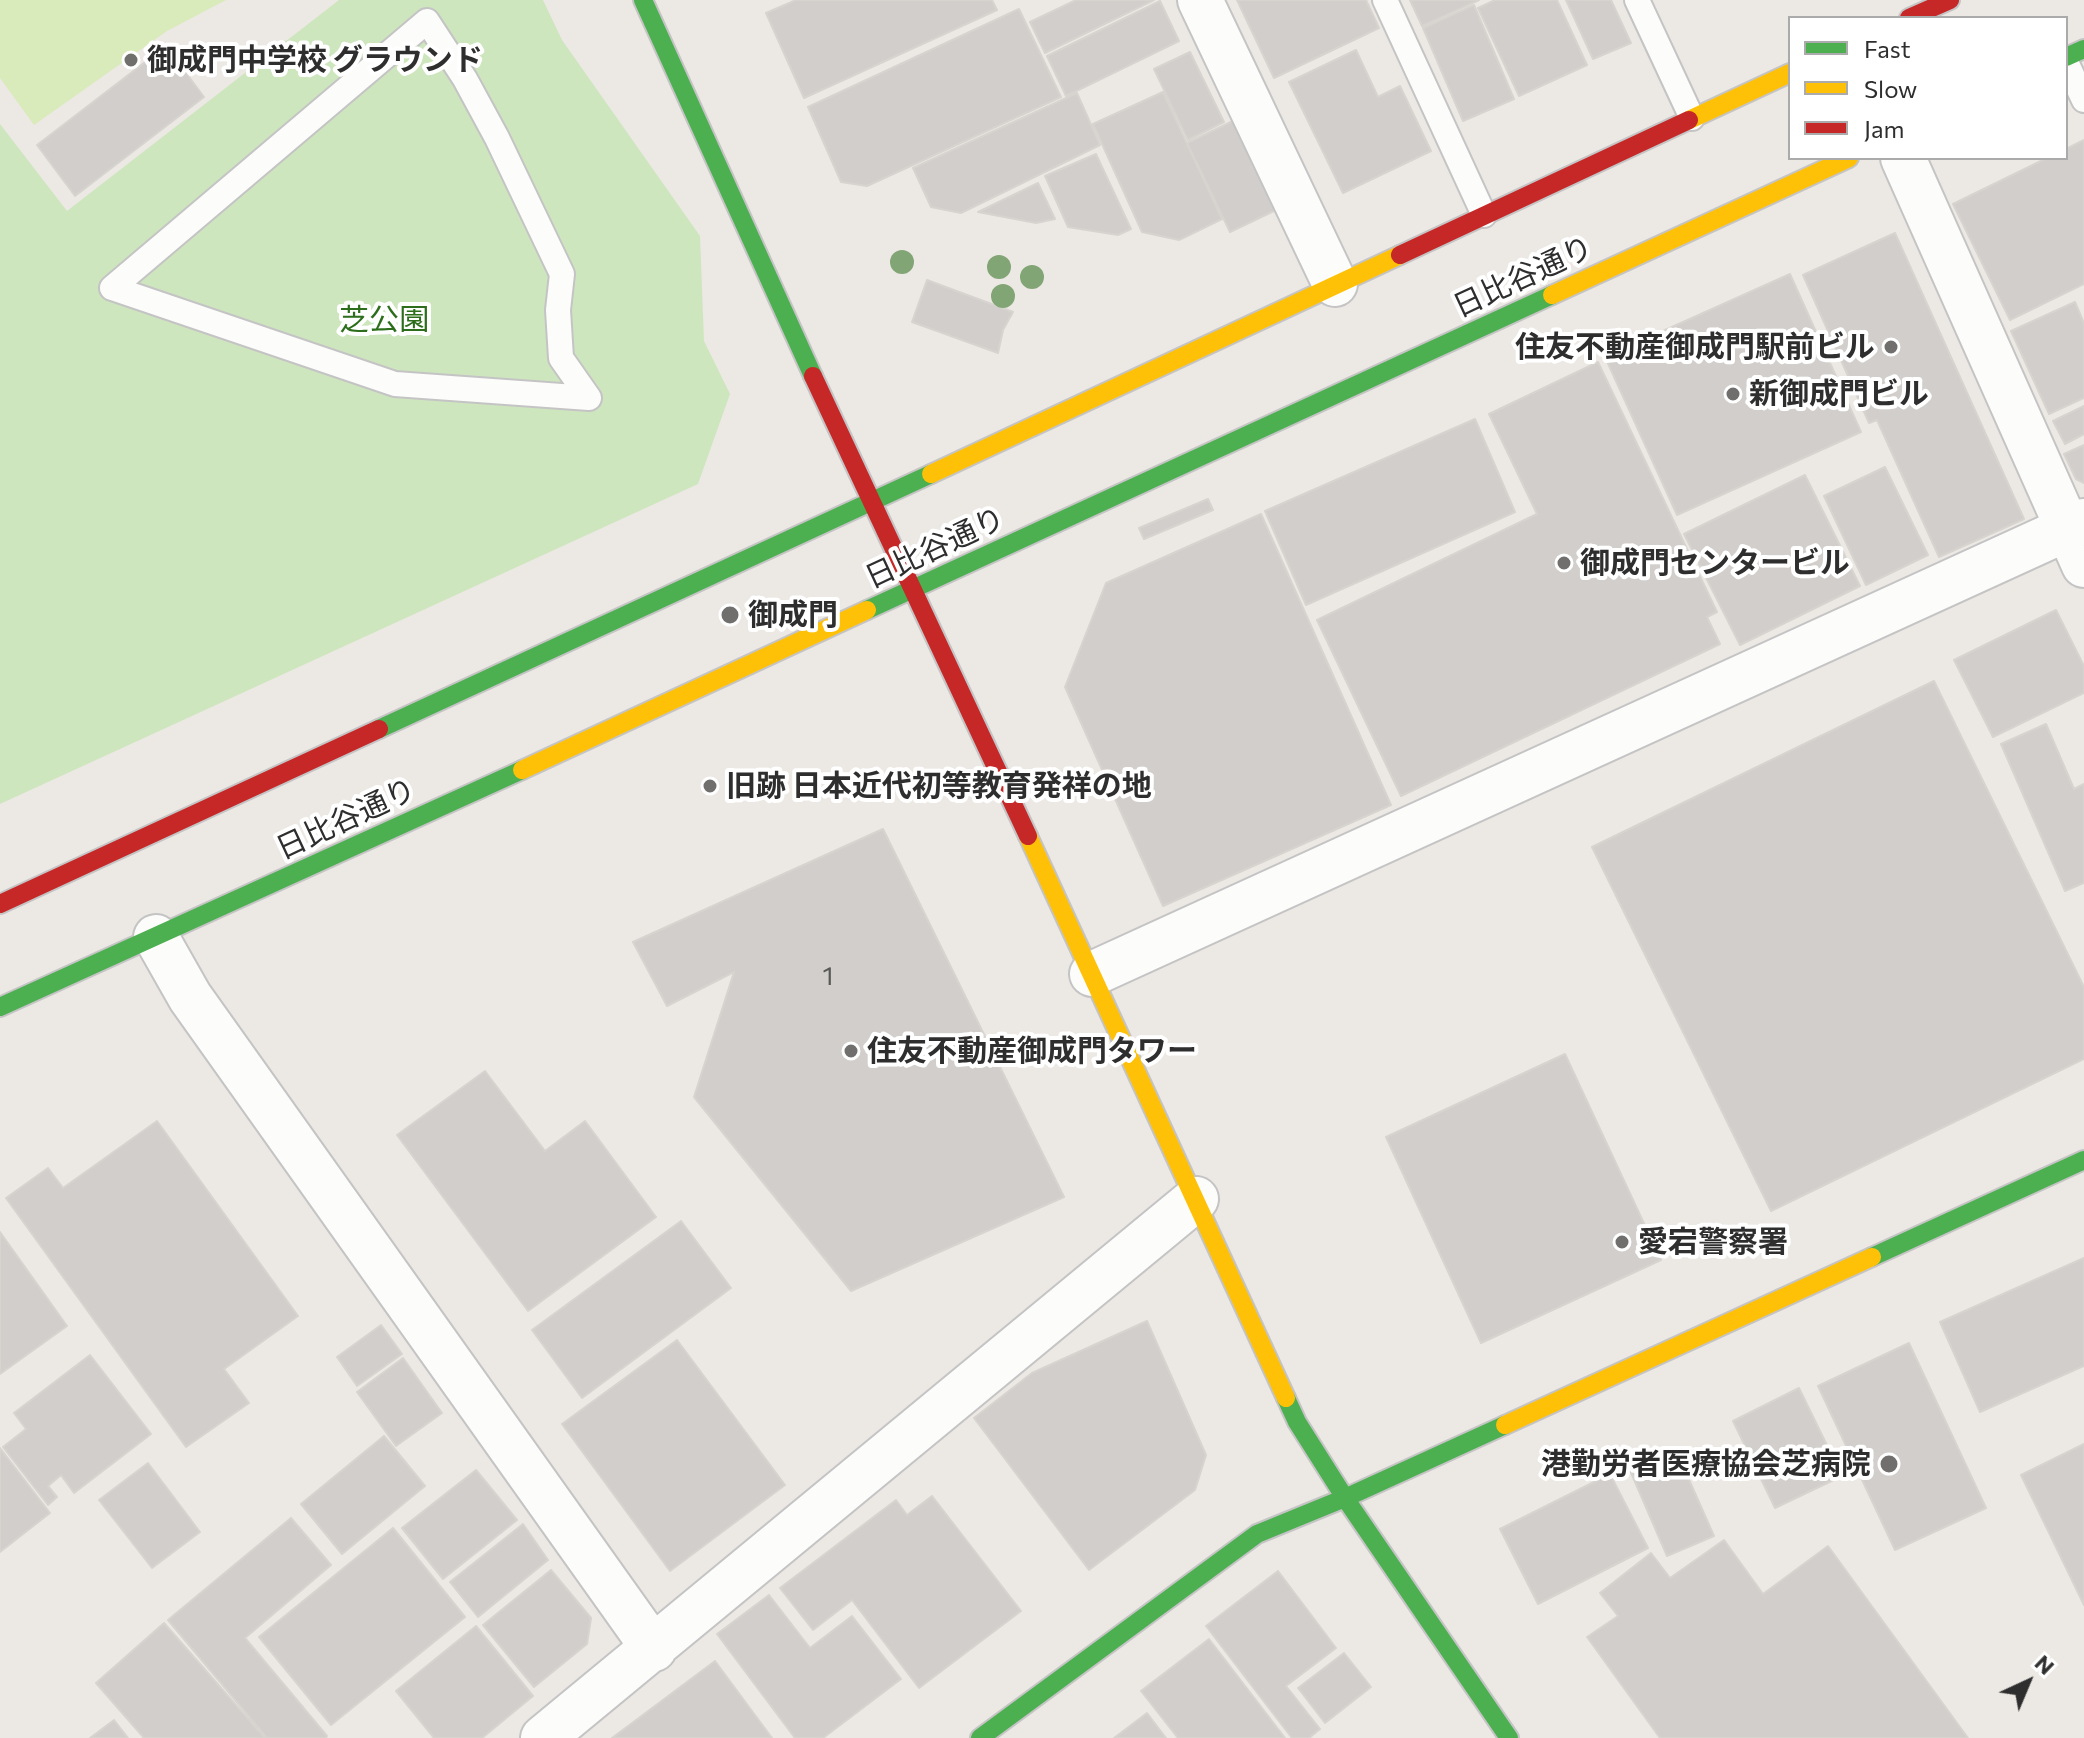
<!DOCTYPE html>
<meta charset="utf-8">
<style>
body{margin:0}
#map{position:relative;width:2084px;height:1738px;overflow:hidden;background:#ece8e4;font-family:Commissioner,sans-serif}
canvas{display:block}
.legend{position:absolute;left:1788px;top:16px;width:280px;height:144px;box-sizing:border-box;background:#fff;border:2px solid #ababab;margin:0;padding:10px 14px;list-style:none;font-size:24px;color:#2e2e2e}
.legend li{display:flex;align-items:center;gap:16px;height:40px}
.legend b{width:40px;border:2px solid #ababab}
.north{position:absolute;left:1988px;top:1642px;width:80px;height:80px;-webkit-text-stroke:6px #fff;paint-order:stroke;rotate:44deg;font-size:22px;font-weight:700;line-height:32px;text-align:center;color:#2e2e2e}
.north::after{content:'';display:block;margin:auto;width:28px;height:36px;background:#2e2e2e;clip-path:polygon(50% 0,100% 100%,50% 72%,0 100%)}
</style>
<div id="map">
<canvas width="2084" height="1738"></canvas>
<ul class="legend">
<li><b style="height:10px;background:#4caf50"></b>Fast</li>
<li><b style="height:10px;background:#ffc107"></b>Slow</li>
<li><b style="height:10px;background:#c62828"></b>Jam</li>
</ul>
<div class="north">N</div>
</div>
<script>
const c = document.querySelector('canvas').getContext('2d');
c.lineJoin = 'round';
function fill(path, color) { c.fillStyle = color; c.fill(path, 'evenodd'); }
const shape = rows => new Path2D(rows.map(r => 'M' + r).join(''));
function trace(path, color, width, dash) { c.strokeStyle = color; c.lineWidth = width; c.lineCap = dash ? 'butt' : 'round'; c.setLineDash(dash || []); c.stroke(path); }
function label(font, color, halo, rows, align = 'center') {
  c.font = font + ' Commissioner,"Noto Sans JP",sans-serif'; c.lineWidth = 8; c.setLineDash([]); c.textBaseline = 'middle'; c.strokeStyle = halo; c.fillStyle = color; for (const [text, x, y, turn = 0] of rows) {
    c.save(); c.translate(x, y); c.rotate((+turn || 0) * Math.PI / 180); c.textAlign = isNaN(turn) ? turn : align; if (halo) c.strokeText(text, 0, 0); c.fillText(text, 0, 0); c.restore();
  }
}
fill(shape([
 [339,0,543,0,562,40,700,236,704,341,730,394,698,484,0,804,0,124,67,211]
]), '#cee6be');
fill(shape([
 [0,0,226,0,167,31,34,125,0,78]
]), '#d9eabb');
const building = shape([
 [796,0,992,0,997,10,804,98,766,13,796,0],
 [1076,0,1154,0,1045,53,1030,22,1076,0],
 [1237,0,1366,0,1379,28,1274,78,1237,0],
 [1410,0,1479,0,1422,26,1410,0],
 [1495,0,1557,0,1587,65,1519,96,1478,8,1495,0],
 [1566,0,1611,0,1631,43,1593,59,1566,0],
 [1160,1,1179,41,1066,96,1047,56,1160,1],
 [1474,5,1514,99,1463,121,1423,28,1474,5],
 [1019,9,1061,97,867,186,841,182,808,107,1019,9],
 [166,46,204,97,75,196,37,145,166,46],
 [1356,50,1378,97,1400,86,1431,151,1343,193,1289,82,1356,50],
 [1190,52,1224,122,1188,140,1154,69,1190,52],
 [1163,92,1222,219,1179,240,1142,232,1093,124,1163,92],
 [1077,93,1100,145,961,213,931,207,913,168,1077,93],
 [1233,121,1276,210,1230,232,1187,143,1233,121],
 [2084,140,2084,284,2010,320,1953,204,2047,158,2066,158,2066,149,2084,140],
 [1096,154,1131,229,1118,235,1068,227,1045,176,1096,154],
 [1038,183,1055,219,1036,223,978,212,1038,183],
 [1895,233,2024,519,1939,557,1877,420,1869,423,1803,275,1895,233],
 [1790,274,1861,432,1677,515,1605,357,1790,274],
 [927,280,1013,312,1003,330,998,353,912,322,927,280],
 [2075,302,2084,323,2084,398,2049,414,2011,331,2075,302],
 [1598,362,1717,612,1707,617,1720,644,1401,796,1317,620,1537,514,1489,414,1598,362],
 [2084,406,2084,434,2065,444,2053,421,2084,406],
 [1475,419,1515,512,1306,605,1265,511,1475,419],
 [2084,445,2084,483,2076,479,2064,454,2084,445],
 [1885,467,1928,555,1866,585,1824,496,1885,467],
 [1805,475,1860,586,1740,645,1684,534,1805,475],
 [1208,499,1213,510,1144,539,1139,528,1208,499],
 [1261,514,1391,805,1163,906,1065,687,1106,583,1261,514],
 [2056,610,2084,666,2084,693,1993,737,1954,660,2056,610],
 [1934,681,2084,987,2084,1059,1771,1211,1592,847,1934,681],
 [2046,724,2074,789,2084,784,2084,883,2065,891,2001,744,2046,724],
 [883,829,1064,1197,851,1291,694,1097,734,972,667,1006,633,942,883,829],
 [1565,1054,1661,1260,1481,1343,1386,1137,1565,1054],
 [485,1071,545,1151,585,1121,656,1217,528,1311,397,1135,485,1071],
 [157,1121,298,1316,224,1369,249,1403,186,1447,6,1198,48,1168,63,1188,157,1121],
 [681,1221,731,1288,582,1398,532,1330,681,1221],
 [0,1232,67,1326,0,1374,0,1232],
 [2084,1258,2084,1366,1980,1412,1940,1322,2084,1258],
 [1147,1321,1206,1455,1195,1490,1089,1570,974,1418,1032,1373,1147,1321],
 [381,1325,402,1354,357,1386,337,1357,381,1325],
 [677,1340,785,1485,670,1571,562,1424,677,1340],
 [1909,1343,1986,1508,1895,1550,1818,1386,1909,1343],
 [90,1355,151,1434,74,1493,61,1475,48,1486,57,1497,48,1505,3,1447,26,1429,14,1413,90,1355],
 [403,1358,442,1413,396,1446,357,1392,403,1358],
 [1799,1388,1842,1476,1775,1508,1733,1421,1799,1388],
 [384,1436,425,1486,342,1554,301,1504,384,1436],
 [2084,1444,2084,1605,2021,1475,2084,1444],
 [0,1448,50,1513,0,1552,0,1448],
 [1675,1448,1714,1536,1667,1556,1629,1468,1675,1448],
 [148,1463,200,1532,152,1568,99,1500,148,1463],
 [476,1470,517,1520,443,1579,402,1528,476,1470],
 [1610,1474,1648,1548,1538,1604,1500,1529,1610,1474],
 [932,1496,1021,1611,919,1688,852,1600,813,1630,780,1588,896,1500,907,1515,932,1496],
 [291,1518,331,1565,245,1638,327,1736,325,1738,267,1738,168,1620,291,1518],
 [523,1524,548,1560,478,1617,450,1582,523,1524],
 [393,1528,465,1617,331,1725,259,1637,393,1528],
 [1724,1540,1763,1594,1828,1546,1968,1738,1660,1738,1587,1637,1618,1616,1600,1593,1651,1553,1670,1578,1724,1540],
 [551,1570,591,1618,587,1644,534,1687,483,1625,551,1570],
 [1278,1571,1336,1648,1286,1686,1320,1729,1309,1738,1292,1738,1206,1626,1278,1571],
 [769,1595,810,1648,852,1616,901,1679,823,1738,795,1738,717,1634,769,1595],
 [164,1623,265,1738,144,1738,96,1683,164,1623],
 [476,1626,533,1696,482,1738,434,1738,396,1691,476,1626],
 [1209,1639,1285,1738,1178,1738,1141,1691,1209,1639],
 [1344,1653,1371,1687,1325,1723,1298,1688,1344,1653],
 [715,1661,772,1738,612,1738,715,1661],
 [1147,1713,1166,1738,1114,1738,1147,1713],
 [114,1720,128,1738,90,1738,114,1720]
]);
fill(building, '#d1cecb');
trace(building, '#d7d4d0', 2);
const lane = shape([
 [1385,0,1484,215],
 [1637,0,1692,118],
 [2066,62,2084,100],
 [112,288,427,21,465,79,497,138,562,274,558,310,561,358,589,398],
 [112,288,395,384,589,398]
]);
const street = shape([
 [1200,0,1335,284],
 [1903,158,2084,565],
 [156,937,190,997,654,1649],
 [1092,974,2084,521],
 [543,1738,1196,1199]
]);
const fast = shape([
 [643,0,813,376],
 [2066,57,2084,49],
 [867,610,1552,295],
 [379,729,931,474],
 [0,1007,522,770],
 [1872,1257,2084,1160],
 [1286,1398,1297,1422,1345,1498,1509,1738],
 [980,1738,1257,1534,1345,1498,1505,1425]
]);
const slow = shape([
 [1689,120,1790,73],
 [1552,295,1849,158],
 [931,474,1400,255],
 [522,770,867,610],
 [1028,836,1286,1398],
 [1505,1425,1872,1257]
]);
const jam = shape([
 [1909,18,1950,0],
 [1400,255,1689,120],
 [813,376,1028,836],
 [0,904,379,729]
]);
trace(lane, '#c5c4c5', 28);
trace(street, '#c5c4c5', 48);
trace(fast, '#c5c4c5', 22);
trace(slow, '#c5c4c5', 22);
trace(jam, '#c5c4c5', 22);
trace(lane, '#fcfcfb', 24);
trace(street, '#fcfcfb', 44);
trace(fast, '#4caf50', 18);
trace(slow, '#ffc107', 18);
trace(jam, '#c62828', 18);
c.fillStyle = '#82a575';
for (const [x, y] of [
 [902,262],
 [999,267],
 [1032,277],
 [1003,296]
]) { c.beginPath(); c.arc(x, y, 12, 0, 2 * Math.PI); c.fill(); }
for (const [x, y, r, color] of [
 [131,60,8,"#706f6e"],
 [1891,347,8,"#706f6e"],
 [1733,394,8,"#706f6e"],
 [1564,563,8,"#706f6e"],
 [730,615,10,"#706f6e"],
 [710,786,8,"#706f6e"],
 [851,1051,8,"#706f6e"],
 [1622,1242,8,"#706f6e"],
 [1889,1464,10,"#706f6e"]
]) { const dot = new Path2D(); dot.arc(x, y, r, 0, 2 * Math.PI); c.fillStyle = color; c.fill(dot); trace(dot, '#fff', 3); }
label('26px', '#585857', null, [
 ["1",828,976]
]);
label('bold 30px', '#2e2e2e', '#fff', [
 ["御成門中学校 グラウンド",147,60],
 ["住友不動産御成門駅前ビル",1875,347,"right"],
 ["新御成門ビル",1749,394],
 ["御成門センタービル",1580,563],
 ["御成門",748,615],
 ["旧跡 日本近代初等教育発祥の地",726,786],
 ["住友不動産御成門タワー",867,1051],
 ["愛宕警察署",1638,1242],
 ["港勤労者医療協会芝病院",1871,1464,"right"]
], 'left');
label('30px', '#2e2e2e', '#fff', [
 ["日比谷通り",1523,277,-25],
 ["日比谷通り",935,548,-25],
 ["日比谷通り",346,819,-25]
]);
label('30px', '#2c6e1b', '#fff', [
 ["芝公園",384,320]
]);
</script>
